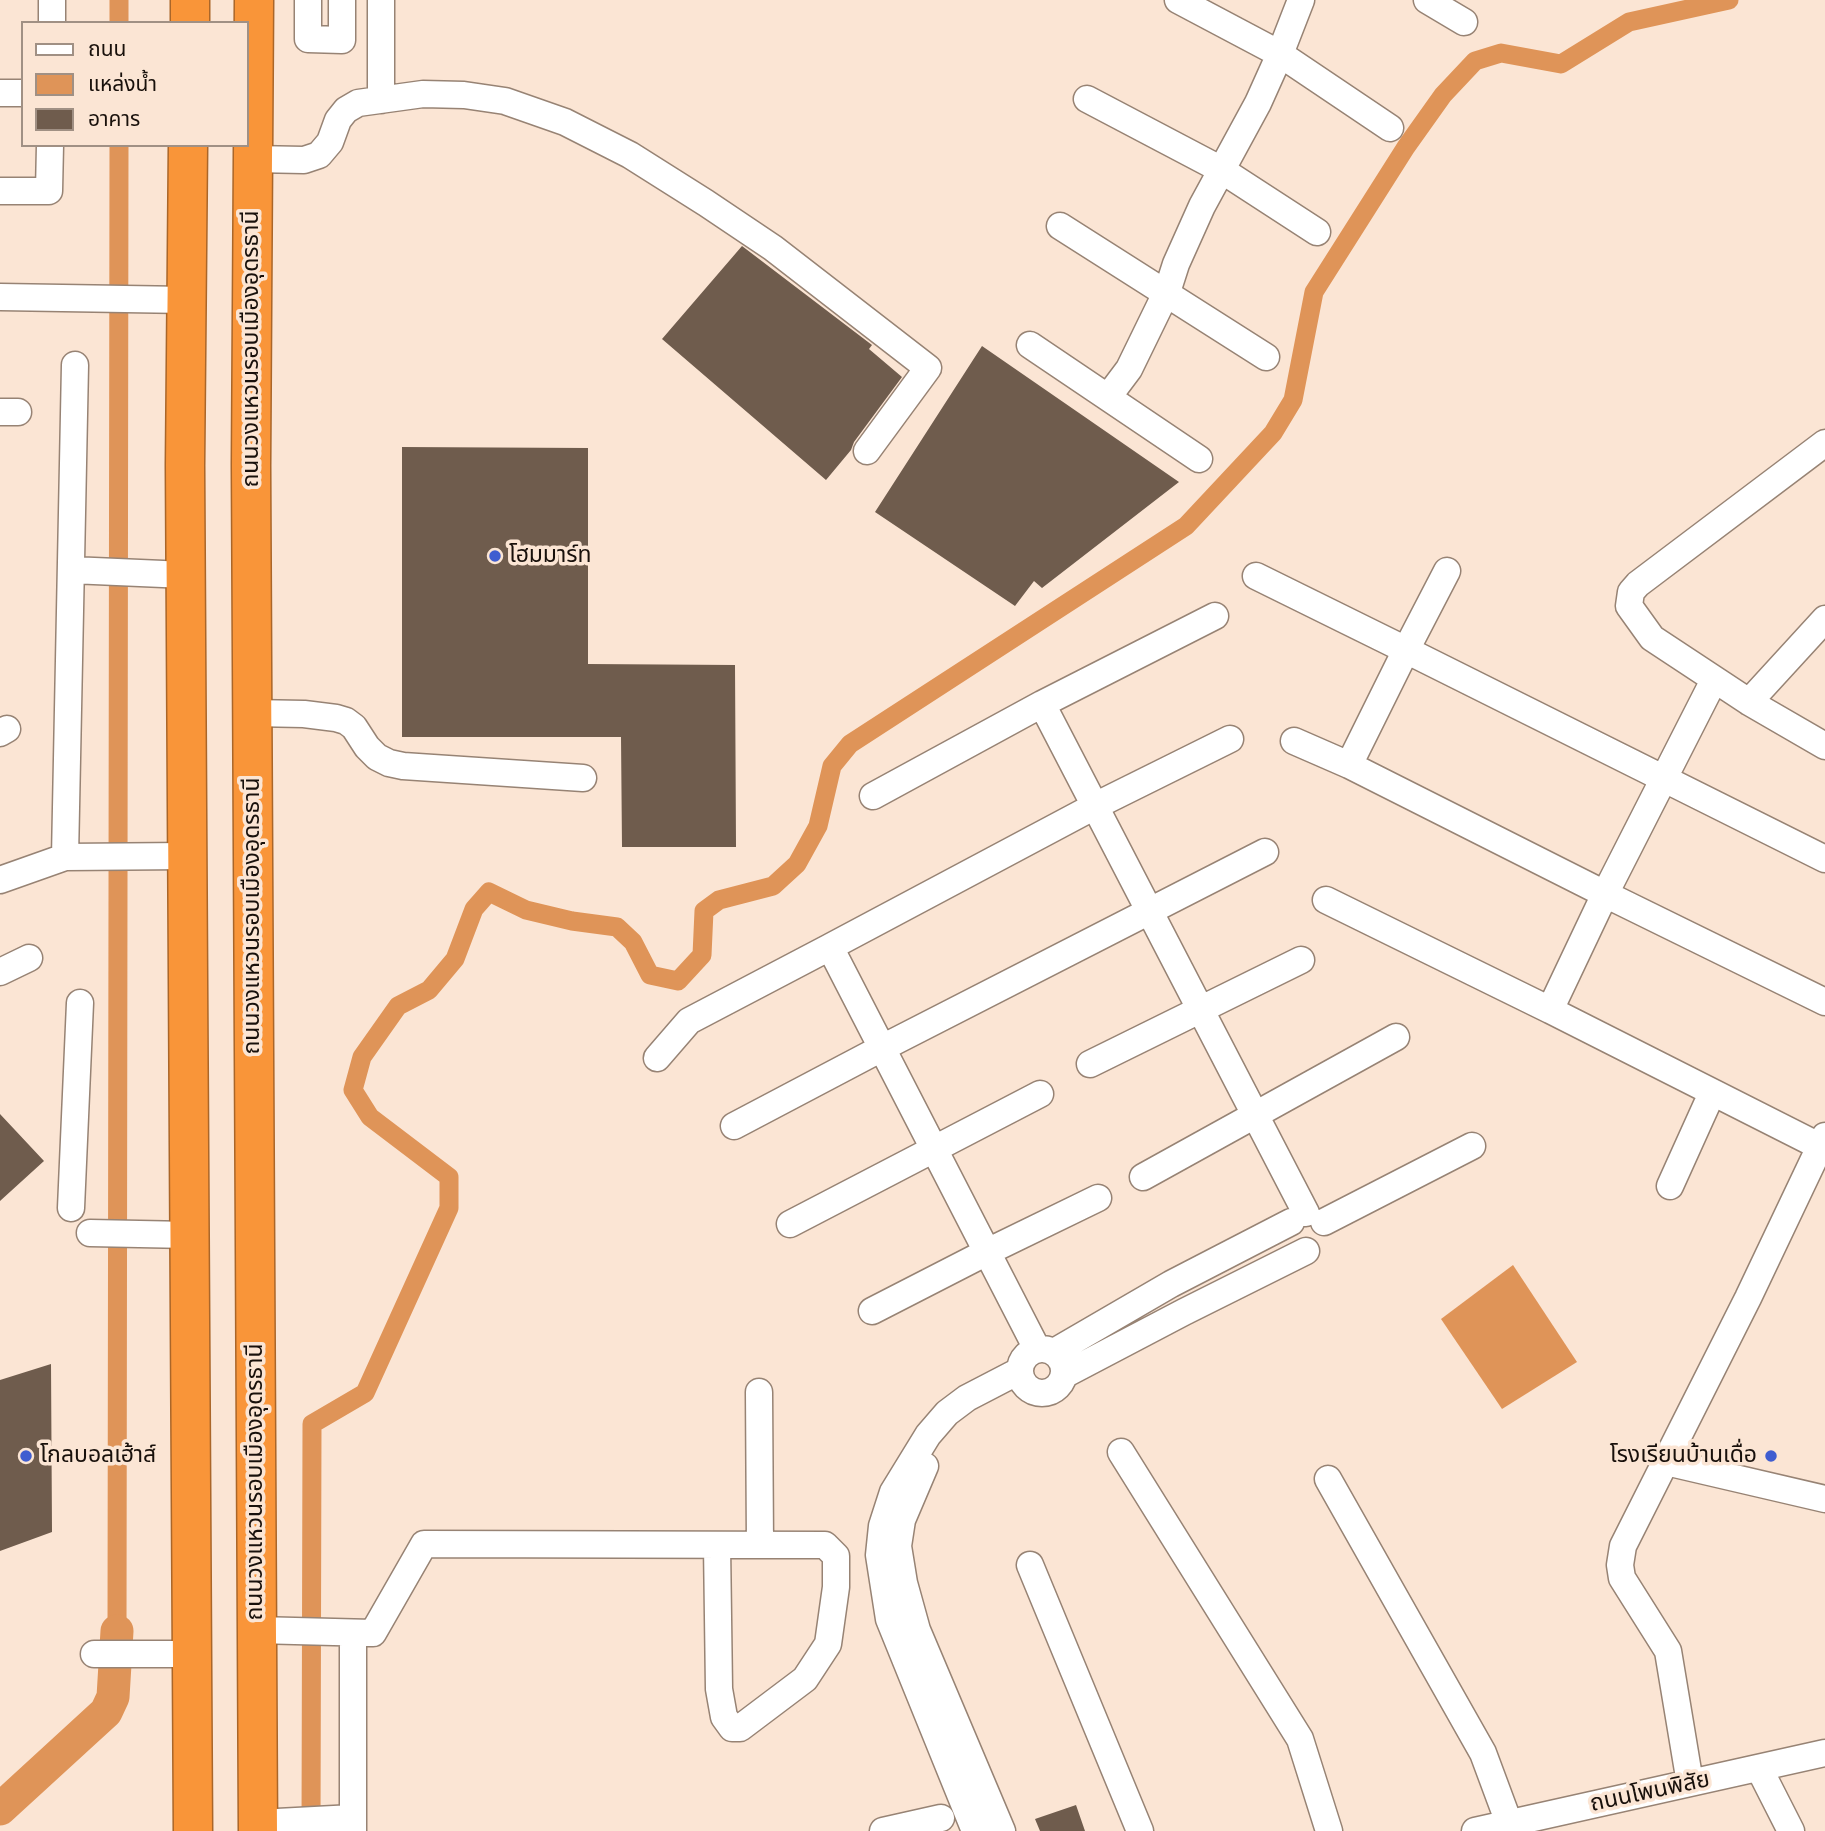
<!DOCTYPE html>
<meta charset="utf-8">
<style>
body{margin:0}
#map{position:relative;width:1825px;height:1831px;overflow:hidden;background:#fbe5d4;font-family:"Fira Sans Condensed","Noto Sans Thai",sans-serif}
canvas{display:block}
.legend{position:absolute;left:21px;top:21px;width:228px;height:126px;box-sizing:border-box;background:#fbe5d4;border:2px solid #a09084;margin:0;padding:9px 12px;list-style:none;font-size:21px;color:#18100b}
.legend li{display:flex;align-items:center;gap:14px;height:35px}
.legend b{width:35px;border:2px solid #a09084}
</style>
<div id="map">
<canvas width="1825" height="1831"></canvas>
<ul class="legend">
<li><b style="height:9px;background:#fff"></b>ถนน</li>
<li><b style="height:19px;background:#df9458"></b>แหล่งน้ำ</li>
<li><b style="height:19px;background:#6f5c4d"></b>อาคาร</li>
</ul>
</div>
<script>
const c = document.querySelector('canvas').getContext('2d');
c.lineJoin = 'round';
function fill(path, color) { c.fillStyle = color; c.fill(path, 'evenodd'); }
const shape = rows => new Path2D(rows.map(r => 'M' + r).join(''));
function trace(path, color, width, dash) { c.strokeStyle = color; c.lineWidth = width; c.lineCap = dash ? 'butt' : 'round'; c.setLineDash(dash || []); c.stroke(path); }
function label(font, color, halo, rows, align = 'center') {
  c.font = font + ' "Fira Sans Condensed","Noto Sans Thai",sans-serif'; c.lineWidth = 7; c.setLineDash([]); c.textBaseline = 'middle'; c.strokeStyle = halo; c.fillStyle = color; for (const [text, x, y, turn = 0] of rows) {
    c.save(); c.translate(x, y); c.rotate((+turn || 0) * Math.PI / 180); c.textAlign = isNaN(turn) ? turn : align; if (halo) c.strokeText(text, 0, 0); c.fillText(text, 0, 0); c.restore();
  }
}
fill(shape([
 [1513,1265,1577,1362,1502,1409,1441,1319]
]), '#df9458');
trace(shape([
 [119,23,119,0],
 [117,1631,119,145],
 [311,1831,312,1424,365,1393,449,1208,449,1177,370,1117,353,1090,362,1057,398,1006,429,990,455,959,474,909,489,892,526,910,572,921,617,927,633,942,650,975,678,981,702,955,704,911,719,900,773,886,797,864,818,826,832,766,850,744,1186,526,1273,433,1293,400,1314,292,1406,147,1443,95,1475,61,1501,53,1561,64,1629,22,1729,0]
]), '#df9458', 19);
trace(shape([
 [0,1809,106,1712,113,1697,117,1631]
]), '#df9458', 33);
fill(shape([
 [742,246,872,345,869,349,902,377,854,442,851,450,826,480,662,339],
 [982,346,1179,482,1042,588,1034,581,1015,606,875,512],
 [402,447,588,448,588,664,735,665,736,847,622,847,621,737,402,737],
 [0,1114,44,1161,0,1201],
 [51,1364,52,1532,0,1551,0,1380],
 [1076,1805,1085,1831,1040,1831,1035,1819]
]), '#6f5c4d');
const minor = shape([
 [308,0,308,39,342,40,342,0],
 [1178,0,1280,54,1390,128],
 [1427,0,1464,22],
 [52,23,52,0],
 [0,93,23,93],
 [1087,99,1220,169,1317,232],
 [381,100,381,0],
 [253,159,304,160,319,155,330,142,338,120,346,110,358,103,423,94,464,95,505,101,565,122,630,155,706,203,773,248,928,368,867,451],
 [0,191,49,191,50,145],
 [1060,226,1266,357],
 [0,297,187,300],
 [1030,345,1199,459],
 [1108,397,1129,369,1168,289,1176,264,1202,206,1258,103,1280,54,1301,0],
 [0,412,18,412],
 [1825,443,1638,584,1631,592,1629,606,1652,638,1749,702,1825,746],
 [71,570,186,575],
 [1447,571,1406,650,1825,859],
 [1256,576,1406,650,1349,765,1605,894,1714,680],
 [1749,702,1825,619],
 [1042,704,1215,616],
 [252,713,304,714,336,718,346,721,354,727,367,747,377,757,389,763,403,766,583,778],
 [0,733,7,729],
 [1294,741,1349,765],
 [873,796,1042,704,1306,1213],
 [65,857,75,365],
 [0,880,65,857,187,856],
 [1326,900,1550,1010,1605,894,1825,1002],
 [830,947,1095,806,1230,739],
 [0,972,29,958],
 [1550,1010,1825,1149],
 [657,1058,689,1021,830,947,1037,1349],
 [1090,1064,1301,960],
 [734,1126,882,1048,1265,852],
 [1143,1177,1396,1037],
 [1670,1186,1712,1093],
 [71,1208,80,1003],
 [1324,1222,1472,1146],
 [790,1224,1040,1094],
 [90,1233,189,1235],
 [872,1311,987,1252,1098,1198],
 '1020 1371a22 22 0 1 1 44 0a22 22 0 1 1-44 0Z',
 [1054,1352,1171,1284,1291,1222],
 [1064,1375,1184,1312,1306,1251],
 [759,1392,760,1545],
 [1121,1452,1300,1739,1329,1831],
 [1666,1462,1825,1499],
 [925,1466,902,1520,898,1546,904,1583,917,1630,1002,1831],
 [1328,1479,1483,1753,1509,1823],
 [1030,1565,1140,1831],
 [256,1630,373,1633,424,1544,825,1545,836,1556,836,1587,828,1644,805,1679,740,1728,732,1728,724,1717,719,1689,717,1545],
 [353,1633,353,1831],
 [94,1654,192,1654],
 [1759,1768,1791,1831],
 [1690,1783,1668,1651,1622,1578,1620,1565,1623,1546,1748,1298,1825,1136],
 [258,1823,353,1818],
 [883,1831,941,1818],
 [975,1831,889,1619,879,1555,882,1526,893,1492,928,1435,947,1413,967,1398,1019,1371],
 [1475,1831,1825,1753]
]);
const highway = shape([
 [254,0,251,465,258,1831],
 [190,23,190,0],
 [188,145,185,465,193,1831]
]);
trace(minor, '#978374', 29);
trace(highway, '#aa6629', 41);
trace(minor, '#fff', 26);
trace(highway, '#f99539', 38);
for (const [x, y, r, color] of [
 [495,556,7,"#3f5dd0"],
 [26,1456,7,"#3f5dd0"],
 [1771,1456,7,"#3f5dd0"]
]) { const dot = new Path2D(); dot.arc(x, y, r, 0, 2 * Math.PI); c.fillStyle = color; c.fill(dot); trace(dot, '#fbe5d4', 2.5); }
label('23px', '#18100b', '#fbe5d4', [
 ["ถนนวงแหวนรอบเมืองอุดรธานี",252,349,-90],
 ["ถนนวงแหวนรอบเมืองอุดรธานี",253,916,-90],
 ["ถนนวงแหวนรอบเมืองอุดรธานี",256,1482,-90],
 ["ถนนโพนพิสัย",1650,1792,-12]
]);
label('23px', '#18100b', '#fbe5d4', [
 ["โฮมมาร์ท",509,556],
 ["โกลบอลเฮ้าส์",40,1456],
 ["โรงเรียนบ้านเดื่อ",1757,1456,"right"]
], 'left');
</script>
